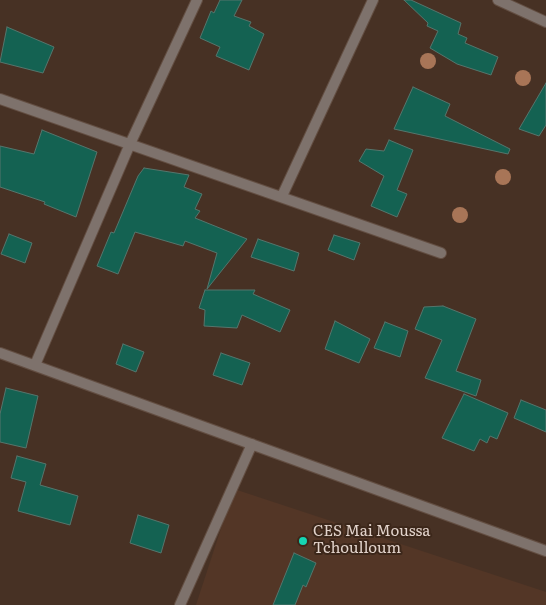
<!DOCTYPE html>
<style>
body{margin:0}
canvas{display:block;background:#473124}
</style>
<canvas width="546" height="605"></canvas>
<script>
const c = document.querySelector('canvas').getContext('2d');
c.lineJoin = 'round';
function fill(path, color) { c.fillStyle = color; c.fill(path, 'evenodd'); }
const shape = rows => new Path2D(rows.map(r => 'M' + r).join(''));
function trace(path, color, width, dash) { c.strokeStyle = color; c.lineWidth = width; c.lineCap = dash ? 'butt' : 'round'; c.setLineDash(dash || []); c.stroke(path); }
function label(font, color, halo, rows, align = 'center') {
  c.font = font + ' Literata,serif'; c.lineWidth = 4; c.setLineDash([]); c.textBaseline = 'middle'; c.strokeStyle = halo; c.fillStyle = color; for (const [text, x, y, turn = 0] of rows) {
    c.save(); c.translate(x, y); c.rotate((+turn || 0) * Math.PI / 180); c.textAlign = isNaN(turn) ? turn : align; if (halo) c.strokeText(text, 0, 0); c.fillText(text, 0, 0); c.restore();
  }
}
fill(shape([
 [234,489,546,592,546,605,196,605]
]), '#533626');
const building = shape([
 [220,0,242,0,234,16,251,22,249,26,264,34,249,70,216,56,220,47,200,38,211,11,214,13,220,0],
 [404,0,411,0,461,23,458,34,467,38,465,43,498,57,491,75,457,64,430,48,438,31,427,26,428,23,404,0],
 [7,27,54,47,43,73,0,62,7,27],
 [546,83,546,125,539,136,519,129,546,83],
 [413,87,450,104,445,116,510,149,508,154,394,129,413,87],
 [42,130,97,152,76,217,44,204,45,202,0,187,0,146,34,154,42,130],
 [389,140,413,150,397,190,407,194,397,217,371,206,384,176,359,161,366,149,384,151,389,140],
 [144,168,189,175,184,187,202,194,195,209,200,211,195,218,247,239,207,289,217,253,185,241,183,246,135,232,118,274,97,266,111,232,114,233,138,176,144,168],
 [9,234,32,243,25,263,1,254,9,234],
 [334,235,360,243,354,260,328,250,334,235],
 [258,239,299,253,294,271,251,257,258,239],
 [205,290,255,290,253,294,290,310,280,332,242,315,237,328,204,326,205,310,199,308,205,290],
 [443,306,476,319,456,371,481,380,476,396,425,378,442,340,415,329,424,307,443,306],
 [335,321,370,339,359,363,325,349,335,321],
 [385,322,408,331,400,357,374,348,385,322],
 [123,344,144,352,136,372,116,364,123,344],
 [221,353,250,363,242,385,213,375,221,353],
 [6,388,38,396,26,448,0,442,0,414,6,388],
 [464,394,508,413,497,439,490,436,487,443,480,439,474,451,442,438,464,394],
 [521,400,546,410,546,432,514,418,521,400],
 [17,456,46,464,40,485,78,496,70,525,18,511,26,482,11,478,17,456],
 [138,515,169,525,161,553,130,543,138,515],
 [294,553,316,563,306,587,303,585,295,605,273,605,294,553]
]);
fill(building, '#146252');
trace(building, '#55756c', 1);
const street = shape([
 [498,0,546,22],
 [0,99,441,253],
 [282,196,373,0],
 [0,353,546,551],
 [35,365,130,144,197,0],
 [180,605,252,444]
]);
trace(street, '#634e42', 12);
trace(street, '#7e726c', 10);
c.fillStyle = '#a87557';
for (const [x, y] of [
 [428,61],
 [523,78],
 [503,177],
 [460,215]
]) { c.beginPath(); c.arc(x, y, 8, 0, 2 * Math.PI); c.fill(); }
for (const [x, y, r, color] of [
 [303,541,5,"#15d5b3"]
]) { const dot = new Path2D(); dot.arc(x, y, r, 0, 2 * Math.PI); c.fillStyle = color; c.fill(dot); trace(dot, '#3c271a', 2); }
label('15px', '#e2d3cb', '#3c271a', [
 ["CES Mai Moussa",313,532],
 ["Tchoulloum",313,549]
], 'left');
</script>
